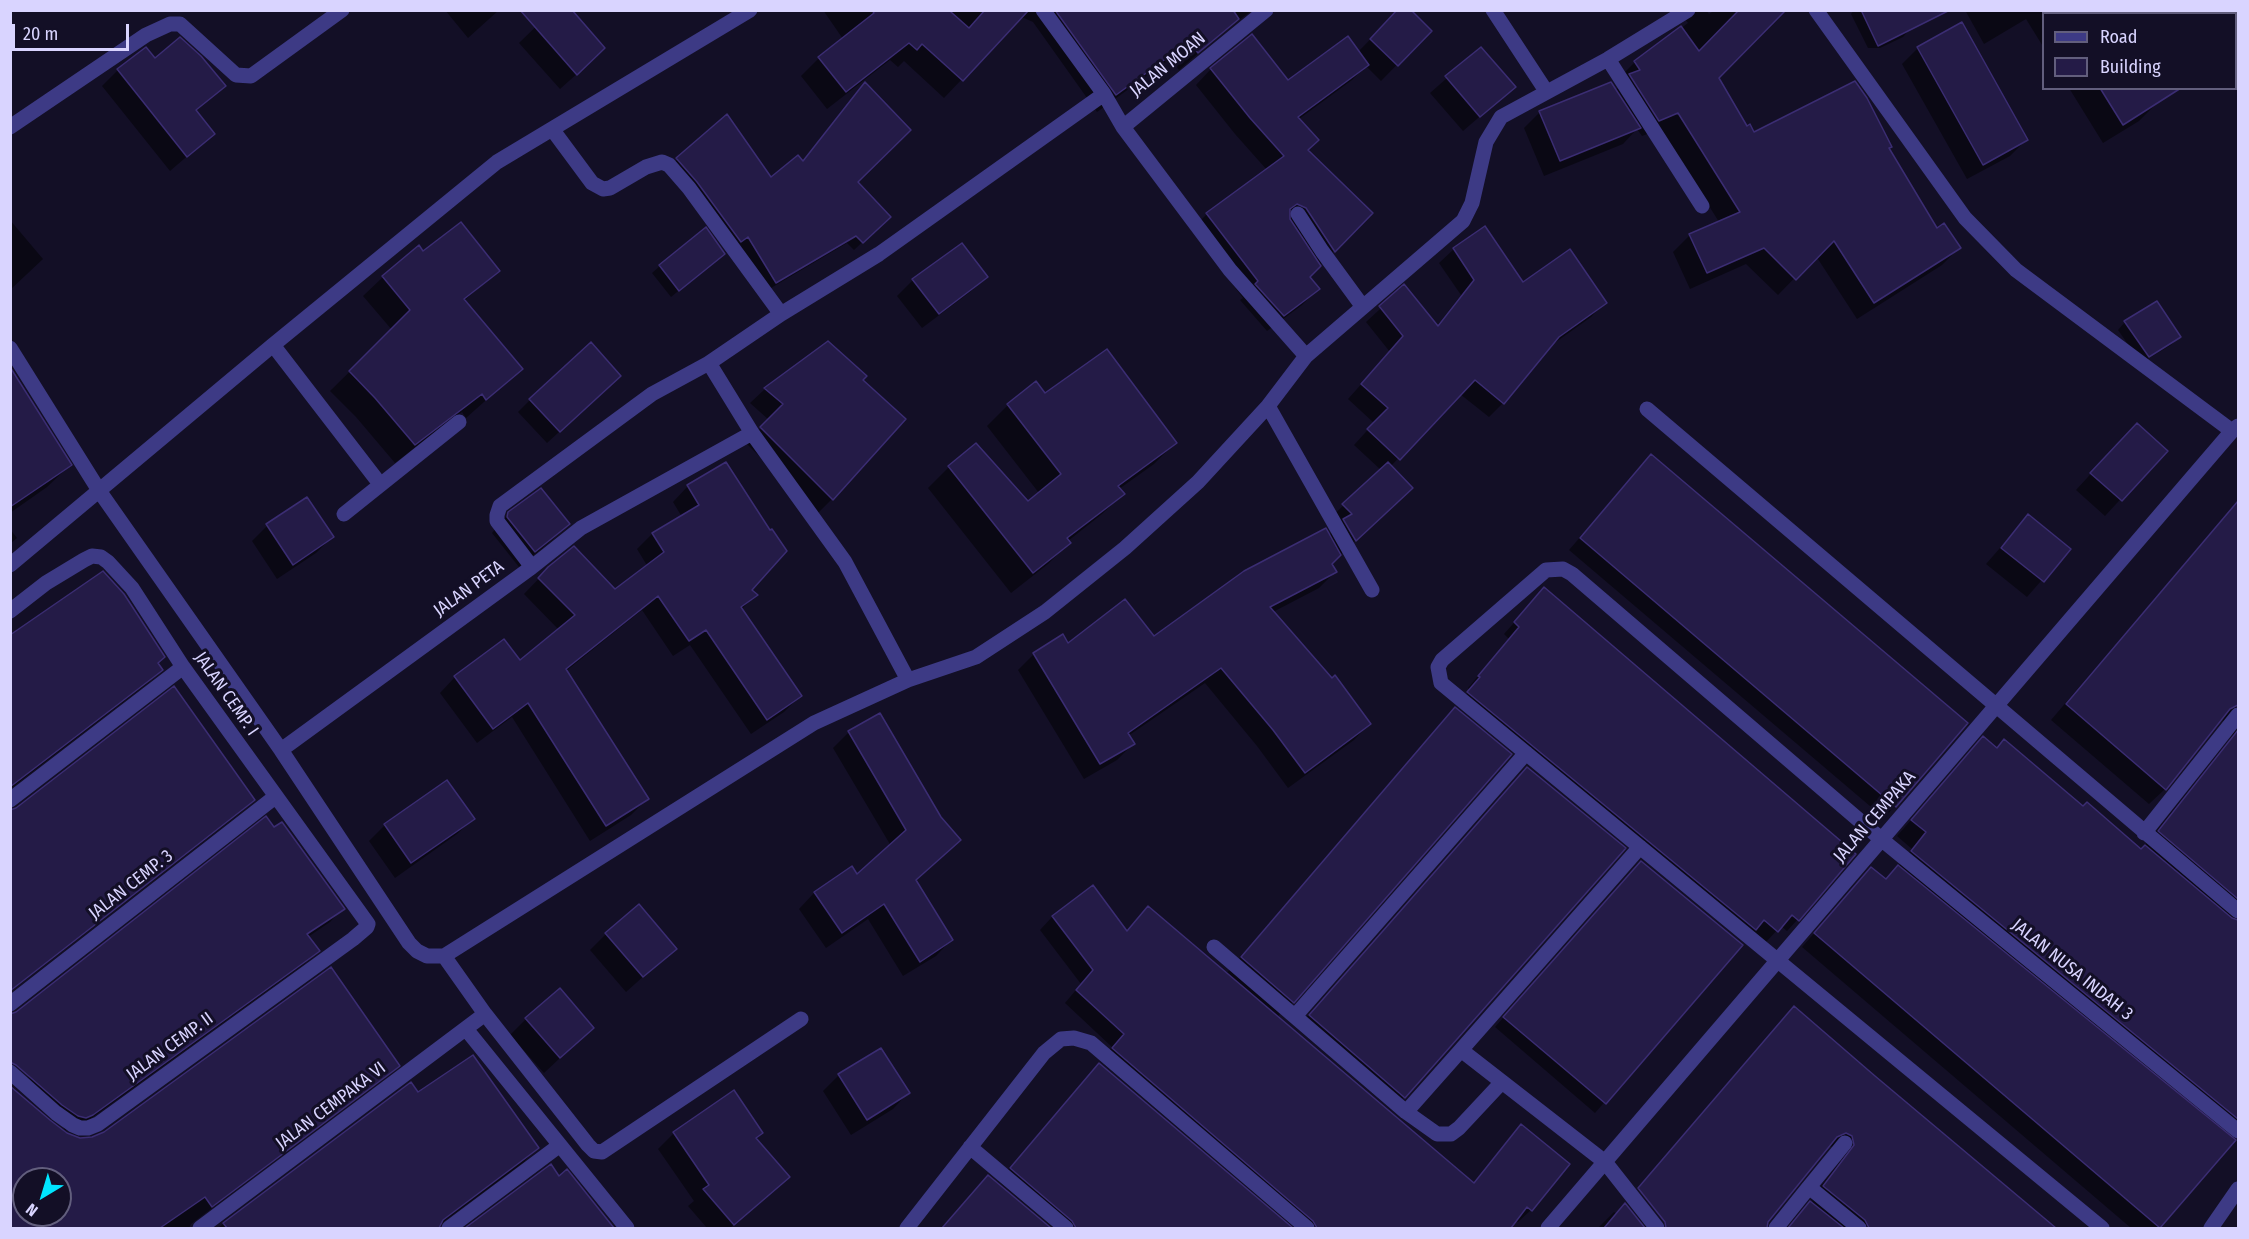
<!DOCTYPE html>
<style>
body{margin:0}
#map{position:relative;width:2249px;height:1239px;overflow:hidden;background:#130f26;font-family:"Fira Sans Condensed",sans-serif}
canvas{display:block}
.frame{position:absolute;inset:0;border:12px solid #d9d4ff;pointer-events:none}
.legend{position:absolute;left:2042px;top:12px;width:195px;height:78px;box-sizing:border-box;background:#130f26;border:2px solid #625e7d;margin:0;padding:8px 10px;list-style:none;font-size:18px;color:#d9d4ff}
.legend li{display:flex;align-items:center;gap:12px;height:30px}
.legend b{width:30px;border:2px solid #625e7d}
.north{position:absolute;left:12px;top:1167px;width:60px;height:60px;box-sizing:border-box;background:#130f26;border:2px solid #625e7d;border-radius:50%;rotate:218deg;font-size:16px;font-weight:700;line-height:24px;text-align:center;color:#d9d4ff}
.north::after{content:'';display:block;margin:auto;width:21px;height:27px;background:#00e5ff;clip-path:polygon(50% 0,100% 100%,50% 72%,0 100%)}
.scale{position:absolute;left:12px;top:24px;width:117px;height:27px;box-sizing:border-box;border:3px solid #d9d4ff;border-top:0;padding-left:8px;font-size:18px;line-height:21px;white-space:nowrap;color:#d9d4ff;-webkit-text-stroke:4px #130f26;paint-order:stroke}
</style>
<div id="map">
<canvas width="2249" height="1239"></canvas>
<div class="frame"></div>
<ul class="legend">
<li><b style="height:8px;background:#3d3a85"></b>Road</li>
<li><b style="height:16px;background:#241b47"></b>Building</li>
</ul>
<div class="north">N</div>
<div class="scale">20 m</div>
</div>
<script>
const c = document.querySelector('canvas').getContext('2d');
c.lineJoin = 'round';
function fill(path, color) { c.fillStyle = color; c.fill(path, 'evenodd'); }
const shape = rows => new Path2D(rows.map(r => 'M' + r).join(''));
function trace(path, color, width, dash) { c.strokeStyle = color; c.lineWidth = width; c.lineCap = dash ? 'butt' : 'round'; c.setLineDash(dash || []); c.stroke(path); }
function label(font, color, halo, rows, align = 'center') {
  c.font = font + ' "Fira Sans Condensed",sans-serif'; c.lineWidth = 6; c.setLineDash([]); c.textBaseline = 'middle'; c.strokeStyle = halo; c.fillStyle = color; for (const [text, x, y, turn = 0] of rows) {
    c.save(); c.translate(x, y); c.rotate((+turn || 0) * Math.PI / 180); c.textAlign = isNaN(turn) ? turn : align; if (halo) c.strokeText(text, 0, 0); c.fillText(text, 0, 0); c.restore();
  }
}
fill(shape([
 [445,10,499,10,468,38],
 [553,10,588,64,560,89,519,43],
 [823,10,1253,10,1229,27,1179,70,1170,59,1097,112,1033,22,1024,18,1019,19,944,98,904,61,898,67,890,60,827,109,801,76,819,58,843,39],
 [1399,10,1430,31,1381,81,1366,66,1352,80,1299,119,1307,151,1371,214,1308,277,1318,289,1302,305,1267,331,1240,300,1243,298,1191,230,1207,214,1267,170,1235,134,1196,85,1211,69,1287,82,1358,52],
 [1678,10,1706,10,1709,14,1712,12,1710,10,1783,10,1717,78,1747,128,1754,134,1888,149,1936,230,1959,248,1942,265,1857,319,1816,256,1778,295,1746,264,1690,289,1673,252,1690,235,1719,222,1661,129,1642,136,1637,129,1623,144,1544,176,1524,128,1540,112,1615,91,1622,84,1618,79,1635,62,1688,23],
 [1854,10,1901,10,1910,29,1903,37,1880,48,1868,48,1851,14],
 [1965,10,2102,10,2104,14,2044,14,2044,48,2026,19,1984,44],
 [2130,10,2238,10,2238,44,2236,46,2236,14,2126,14],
 [1918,48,2026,140,2010,156,1967,179,1902,64],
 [1480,49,1514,87,1463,131,1430,93],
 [155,61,224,86,196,111,213,134,170,171,102,86,118,70],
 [865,84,856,182,889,217,854,250,847,243,766,291,668,168,726,116,771,179,802,162],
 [2069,88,2177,88,2155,105,2139,121,2103,143],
 [10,220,43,259,10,290],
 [418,248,423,253,498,270,464,301,521,369,466,418,462,412,395,463,356,417,330,391,392,330,363,296,383,277],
 [1454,249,1523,284,1605,302,1591,317,1549,347,1503,403,1489,417,1460,394,1390,467,1395,504,1330,564,1335,572,1319,588,1273,612,1369,724,1354,740,1288,788,1257,746,1205,683,1128,736,1133,744,1117,760,1084,779,1018,670,1034,654,1068,645,1153,638,1328,536,1335,529,1327,521,1381,470,1354,445,1374,423,1348,399,1390,352,1366,322,1404,287,1436,327,1461,295,1439,263],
 [723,254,671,297,652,273,660,266],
 [986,277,970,292,922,328,897,296,913,280],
 [2125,322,2179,337,2171,345,2141,363,2118,330],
 [10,369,70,465,47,487,10,513],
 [861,380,832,499,817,514,746,443,769,420,750,403,765,389],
 [607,388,547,443,518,412,530,400],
 [1045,395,1175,443,1154,464,1119,489,1123,494,1102,514,1068,541,1069,543,1048,564,1011,593,928,488,949,467,1027,503,1039,493,987,426,1008,405],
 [2121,441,2165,451,2105,516,2076,490],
 [1651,456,1895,806,1884,818,1569,550],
 [688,486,755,595,741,610,800,696,784,712,751,734,690,645,673,656,642,610,566,671,647,799,631,815,590,841,512,717,477,743,440,693,455,677,519,662,559,630,524,594,549,568,615,591,648,567,637,549,652,534,682,517,673,502],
 [2238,501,2238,1134,2158,1228,2131,1228,1802,947,1871,869,1885,881,1897,868,1912,849,1897,836,1983,738,2141,850,2230,739,2233,733,2229,723,2222,720,2218,722,2165,789,2149,804,2051,720],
 [509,513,568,524,552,540,519,567,492,533],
 [2028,516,2069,549,2027,597,1986,564],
 [267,526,332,537,316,553,277,579,252,541],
 [10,529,17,538,10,544],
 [1544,589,1798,919,1787,931,1781,926,1766,942,1457,704,1470,690,1468,688,1509,639,1504,634],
 [10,637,157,664,161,670,148,683,10,789],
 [1455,709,1293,1002,1277,1017,1473,1184,1521,1126,1531,1210,1518,1222,1515,1220,1509,1228,1295,1228,1100,1061,1112,1047,1065,1003,1081,984,1040,930,1052,917,1093,887,1126,932,1148,908,1226,974],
 [879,715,944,855,914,881,951,940,936,956,903,976,868,919,826,948,799,909,814,893,852,868,857,876,891,846,833,748,849,732],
 [1515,781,1624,848,1392,1110,1297,1028],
 [447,782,473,819,457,834,395,878,369,841,385,825],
 [253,800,240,813,10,992,10,810],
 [1632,872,1741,945,1595,1113,1495,1027],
 [343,908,330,922,308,937,318,951,304,964,78,1128,72,1131,65,1130,10,1051],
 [606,934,674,949,626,992,590,950],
 [1794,1009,2052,1228,1787,1228,1813,1201,1811,1199,1842,1159,1842,1153,1838,1148,1828,1146,1767,1221,1766,1228,1687,1228,1639,1188],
 [526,1019,592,1028,544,1073,510,1035],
 [398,1065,384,1079,191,1224,189,1228,10,1228,10,1090,81,1150],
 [24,1179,60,1179,60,1215,24,1215],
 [1099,1065,1290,1228,1054,1228,998,1181],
 [839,1075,908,1093,893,1109,851,1135,823,1091],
 [411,1084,418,1094,537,1148,524,1162,439,1225,438,1228,218,1228],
 [733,1092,761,1133,755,1139,788,1177,730,1228,707,1228,688,1206,694,1201,658,1149,674,1133],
 [550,1166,558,1178,612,1228,467,1228],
 [988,1177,1049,1228,942,1228],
 [1622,1209,1640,1228,1598,1228,1614,1212,1617,1214]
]), '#0007');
const building = shape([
 [520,10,572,10,605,48,577,75,520,10],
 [872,10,953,10,951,12,969,28,985,10,1029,10,963,81,922,44,917,50,909,43,846,92,818,57,874,13,872,10],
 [1055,10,1233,10,1239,19,1198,53,1189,42,1116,95,1055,10],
 [1397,10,1411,10,1432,31,1398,66,1370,39,1397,10],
 [1739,10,1786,10,1719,78,1747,126,1750,124,1754,132,1855,81,1867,98,1892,147,1889,148,1937,228,1944,223,1961,248,1874,303,1834,241,1796,280,1764,248,1707,273,1689,234,1740,212,1678,113,1659,121,1629,74,1640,70,1634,61,1681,26,1699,51,1739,10],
 [1861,10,1950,10,1878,46,1861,10],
 [1962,22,2028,140,1983,165,1917,47,1962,22],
 [1252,34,1288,80,1348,36,1369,65,1298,117,1319,140,1308,150,1373,213,1335,252,1306,208,1297,204,1290,209,1290,219,1321,266,1310,277,1320,289,1284,316,1255,284,1258,281,1206,213,1284,156,1250,118,1210,68,1252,34],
 [180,37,201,56,226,86,196,110,215,134,187,157,117,69,146,47,155,58,180,37],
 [1481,47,1516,87,1480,117,1445,76,1481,47],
 [865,82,911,130,858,182,891,217,863,243,856,236,776,283,748,237,741,242,697,182,676,158,727,114,771,177,798,155,803,161,865,82],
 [1611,82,1641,128,1560,161,1539,111,1611,82],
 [2100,88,2181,88,2123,125,2100,88],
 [461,222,500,271,464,299,523,369,486,400,482,394,415,445,375,398,349,371,410,310,382,276,419,245,423,251,461,222],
 [1485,226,1523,282,1570,249,1607,303,1559,337,1504,404,1475,380,1400,460,1367,429,1388,408,1361,384,1403,336,1379,306,1404,284,1438,326,1474,280,1453,248,1485,226],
 [706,227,725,254,679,291,659,265,706,227],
 [962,243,988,277,939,314,912,279,962,243],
 [2157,301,2181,337,2149,357,2124,321,2157,301],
 [828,341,867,376,863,380,906,419,833,500,760,427,783,404,764,388,828,341],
 [591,342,621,376,560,432,529,399,591,342],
 [1107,349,1177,443,1118,486,1125,494,1067,538,1071,543,1033,573,948,466,976,443,1028,501,1061,474,1007,404,1036,381,1045,393,1107,349],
 [10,367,72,465,10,507,10,367],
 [2137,423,2168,451,2122,501,2090,473,2137,423],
 [1651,454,1968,723,1896,807,1580,538,1651,454],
 [726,462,770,530,772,529,787,551,752,590,758,595,741,607,802,696,767,720,706,630,689,641,658,596,566,669,649,799,606,826,528,703,493,729,454,676,504,639,520,660,575,615,538,578,548,567,574,546,615,589,664,552,652,533,699,505,687,485,726,462],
 [1388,462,1413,488,1356,541,1343,519,1352,514,1342,504,1388,462],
 [541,488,570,524,535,552,507,517,508,512,541,488],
 [307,497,334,537,293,565,266,524,307,497],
 [2238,501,2238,705,2230,709,2166,790,2066,704,2238,501],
 [2028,514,2071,549,2044,582,2001,548,2028,514],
 [1326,528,1341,555,1332,564,1337,572,1270,607,1332,678,1335,675,1371,724,1305,773,1273,730,1221,668,1128,733,1135,744,1100,764,1033,653,1063,634,1068,643,1125,599,1154,636,1244,571,1326,528],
 [103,571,124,594,165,657,158,663,163,670,10,787,10,635,103,571],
 [1544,587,1856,854,1799,921,1792,915,1778,932,1764,920,1756,930,1467,692,1480,677,1478,676,1519,627,1514,622,1544,587],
 [174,686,255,800,10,991,10,810,16,808,174,686],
 [1455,707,1512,754,1294,1003,1241,957,1455,707],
 [880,713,941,817,961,840,916,880,953,940,920,962,884,904,842,933,814,892,852,866,857,874,906,830,848,731,880,713],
 [2238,730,2238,899,2158,831,2238,730],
 [1983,736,1997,748,2004,739,2083,806,2087,802,2141,849,2145,845,2232,918,2238,920,2238,1119,1911,851,1926,832,1911,820,1983,736],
 [1527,767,1626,848,1405,1098,1309,1015,1527,767],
 [447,780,475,819,411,863,384,824,447,780],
 [266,816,274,827,282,822,345,909,307,934,320,951,93,1115,86,1118,78,1116,62,1105,16,1065,10,1062,10,1014,16,1012,266,816],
 [1641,861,1743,945,1606,1104,1503,1017,1641,861],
 [1898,865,2236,1140,2160,1228,1814,933,1871,867,1886,879,1898,865],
 [1093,885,1127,931,1148,906,1474,1183,1521,1124,1570,1164,1532,1211,1527,1207,1511,1228,1317,1228,1313,1221,1112,1048,1124,1034,1076,990,1093,970,1052,916,1093,885],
 [639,904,677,949,643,977,605,933,639,904],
 [331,967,400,1066,212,1207,205,1197,160,1228,10,1228,10,1086,50,1120,67,1133,80,1138,92,1137,104,1132,331,967],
 [24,1179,60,1179,60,1215,24,1215,24,1179],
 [560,988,594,1028,560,1058,525,1018,560,988],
 [1794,1006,1875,1076,2056,1228,1869,1228,1865,1220,1823,1186,1854,1145,1852,1136,1846,1133,1837,1137,1768,1222,1767,1228,1666,1228,1665,1222,1638,1188,1794,1006],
 [881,1048,910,1093,867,1120,838,1074,881,1048],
 [473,1055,539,1148,443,1220,439,1228,227,1228,223,1223,411,1082,418,1092,473,1055],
 [1099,1063,1293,1228,1076,1228,1072,1221,1010,1168,1099,1063],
 [734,1090,763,1133,756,1138,790,1177,734,1225,703,1189,709,1185,673,1132,734,1090],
 [551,1164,559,1176,567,1169,614,1228,465,1228,551,1164],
 [988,1175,1051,1228,942,1228,988,1175],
 [1810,1201,1844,1228,1788,1228,1810,1201],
 [1625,1203,1645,1228,1604,1228,1625,1203]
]);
fill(building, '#241b47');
trace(building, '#3b2d73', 1.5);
trace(shape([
 [1043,10,1104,94,1123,127,1230,270,1306,356],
 [1493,10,1546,91],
 [1816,10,1965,218,2016,270,2232,431],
 [1608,59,1702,206],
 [10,127,146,35,170,24,180,24,236,75,251,76,342,10],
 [1123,127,1266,10],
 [552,129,592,183,603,189,610,188,646,167,662,162,669,165,689,188,781,314],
 [1298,214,1322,251,1363,307],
 [273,345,380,484],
 [10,348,100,492,281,750,409,943,417,951,427,956,444,956,814,723,908,680,976,657,1045,612,1125,548,1198,482,1268,406,1306,356,1463,221,1472,203,1486,142,1501,117,1608,59,1688,10],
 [1268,406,1372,590],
 [1647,409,2238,911],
 [344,514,459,422],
 [10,565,273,345,497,162,750,10],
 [532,567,581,528,752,433],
 [10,611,46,583,84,560,92,556,101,557,108,562,132,588,183,667,368,924,367,927,353,939,98,1124,88,1128,80,1128,73,1125,56,1113,10,1072],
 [908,680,845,562,752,433,709,363,781,314,879,254,1104,94],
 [281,750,532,567,497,521,497,515,500,506,652,394,709,363],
 [10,800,183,667],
 [2144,833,2238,715],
 [1214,947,1406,1112,1437,1134,1451,1134,1459,1128,1502,1082],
 [444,956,485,1014,588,1145,594,1151,602,1152,801,1019],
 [10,1004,275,797],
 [1295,1016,1526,753],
 [466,1029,627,1228],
 [1461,1050,1640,847],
 [1406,1112,1461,1050,1605,1162,1657,1228],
 [970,1147,1066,1228],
 [1809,1187,1845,1143],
 [200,1228,485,1014],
 [449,1228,560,1145],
 [907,1228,1044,1053,1061,1039,1074,1038,1091,1043,1307,1228],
 [1548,1228,2232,431,2238,426],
 [1776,1228,1809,1187,1859,1228],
 [2102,1228,1441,683,1438,667,1442,660,1546,570,1563,569,1572,574,1881,839,2238,1131],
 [2211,1228,2238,1189]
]), '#3d3a85', 15);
label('18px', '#d9d4ff', '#130f26', [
 ["JALAN MOAN",1168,65,-39],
 ["JALAN PETA",469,589,-36],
 ["JALAN CEMP. I",226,694,55],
 ["JALAN CEMPAKA",1875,817,-49],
 ["JALAN CEMP. 3",131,885,-38],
 ["JALAN NUSA INDAH 3",2072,970,39],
 ["JALAN CEMP. II",170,1047,-36],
 ["JALAN CEMPAKA VI",331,1106,-37]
]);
</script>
